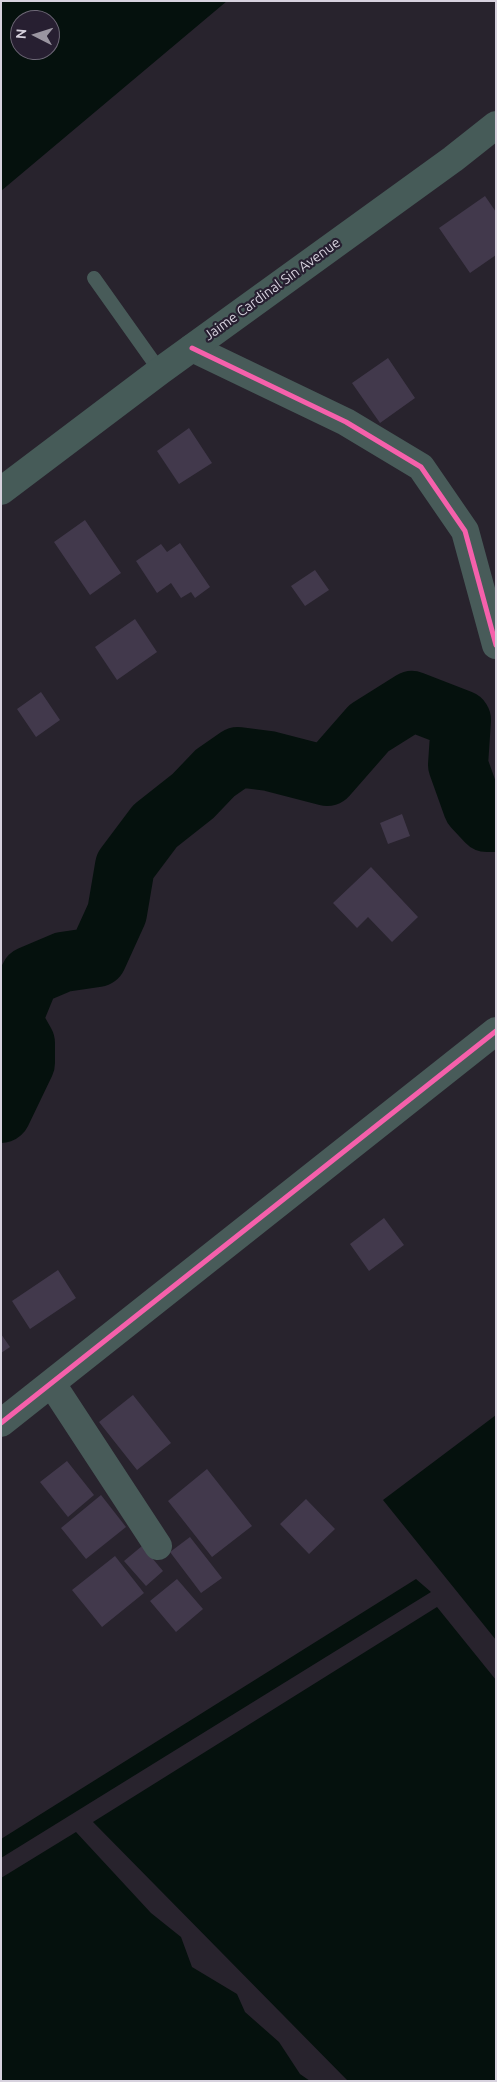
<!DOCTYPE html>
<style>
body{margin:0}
#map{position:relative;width:497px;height:2082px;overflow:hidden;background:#28232d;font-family:Ubuntu,sans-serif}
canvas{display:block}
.frame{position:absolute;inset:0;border:2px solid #d7d2de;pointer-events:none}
.north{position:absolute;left:10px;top:10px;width:50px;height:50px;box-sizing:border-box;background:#271f31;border:1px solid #6d6776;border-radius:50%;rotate:275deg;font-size:14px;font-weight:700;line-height:20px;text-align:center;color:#d7d2de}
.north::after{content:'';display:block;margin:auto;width:18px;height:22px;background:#9a95a0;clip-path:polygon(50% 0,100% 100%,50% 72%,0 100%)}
</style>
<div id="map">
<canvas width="497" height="2082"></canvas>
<div class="frame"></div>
<div class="north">N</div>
</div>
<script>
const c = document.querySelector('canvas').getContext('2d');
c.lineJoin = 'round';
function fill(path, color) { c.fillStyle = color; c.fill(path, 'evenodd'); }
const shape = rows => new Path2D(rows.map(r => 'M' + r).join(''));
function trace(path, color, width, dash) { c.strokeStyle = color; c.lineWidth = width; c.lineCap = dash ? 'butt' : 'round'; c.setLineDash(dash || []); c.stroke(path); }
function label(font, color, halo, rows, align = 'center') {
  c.font = font + ' Ubuntu,sans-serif'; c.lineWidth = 4.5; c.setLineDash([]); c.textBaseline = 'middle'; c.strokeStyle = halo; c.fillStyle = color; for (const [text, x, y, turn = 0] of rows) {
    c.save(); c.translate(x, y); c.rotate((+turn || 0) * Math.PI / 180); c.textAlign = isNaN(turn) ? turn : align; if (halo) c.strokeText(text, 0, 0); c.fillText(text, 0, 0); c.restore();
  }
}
fill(shape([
 [1,1,227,1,1,191],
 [20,20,50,20,50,50,20,50],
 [496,1415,496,1640,383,1500],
 [416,1579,431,1592,1,1858,1,1839],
 [437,1607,496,1680,496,2081,348,2081,93,1822],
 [76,1832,151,1913,181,1937,192,1967,237,1994,245,2012,279,2042,300,2074,310,2081,1,2081,1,1878]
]), '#05110d');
trace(shape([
 [1,1113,25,1063,25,1043,12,1020,30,976,63,962,97,957,117,913,125,866,155,826,193,796,215,773,238,757,269,761,327,776,369,728,412,701,461,720,458,765,473,807,487,822,496,822]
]), '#05110d', 60);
fill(shape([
 [485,196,496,212,496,255,470,273,439,228],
 [388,358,415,398,380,423,352,383],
 [189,428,212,463,179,484,157,451],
 [85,520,121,573,90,595,54,542],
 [180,543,210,587,195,598,191,592,181,598,171,583,157,593,136,561,161,544,167,552],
 [315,570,329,590,305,606,291,586],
 [135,619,157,652,117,680,95,647],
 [41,692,60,720,36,737,17,709],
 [402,814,410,836,388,844,380,823],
 [371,867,418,917,392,942,368,917,357,928,333,903],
 [384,1218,404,1245,369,1271,350,1244],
 [58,1270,76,1298,30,1329,12,1301],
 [1,1334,10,1347,1,1353],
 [133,1395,171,1443,137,1470,99,1422],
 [67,1461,94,1495,68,1517,40,1482],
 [207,1469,252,1526,212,1557,168,1501],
 [101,1495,126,1527,86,1559,61,1528],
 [306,1499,335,1529,309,1554,280,1524],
 [190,1537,222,1578,201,1593,170,1552],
 [142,1546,163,1571,146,1586,124,1561],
 [115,1556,144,1593,102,1627,72,1590],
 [177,1579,203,1609,176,1632,150,1601]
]), '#42394c');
trace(shape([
 [94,278,160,371]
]), '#485b59', 14);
trace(shape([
 [192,348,346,422,421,467,465,531,496,645],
 [52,1384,158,1546],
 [1,1423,496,1031]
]), '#485b59', 28);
trace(shape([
 [1,491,160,371,453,159,496,125]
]), '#465b58', 28);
trace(shape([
 [192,348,346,422,421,467,465,531,496,645],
 [1,1423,496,1031]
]), '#f560ab', 5);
label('14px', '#d7d2de', '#271f31', [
 ["Jaime Cardinal Sin Avenue",272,289,-36]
]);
</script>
